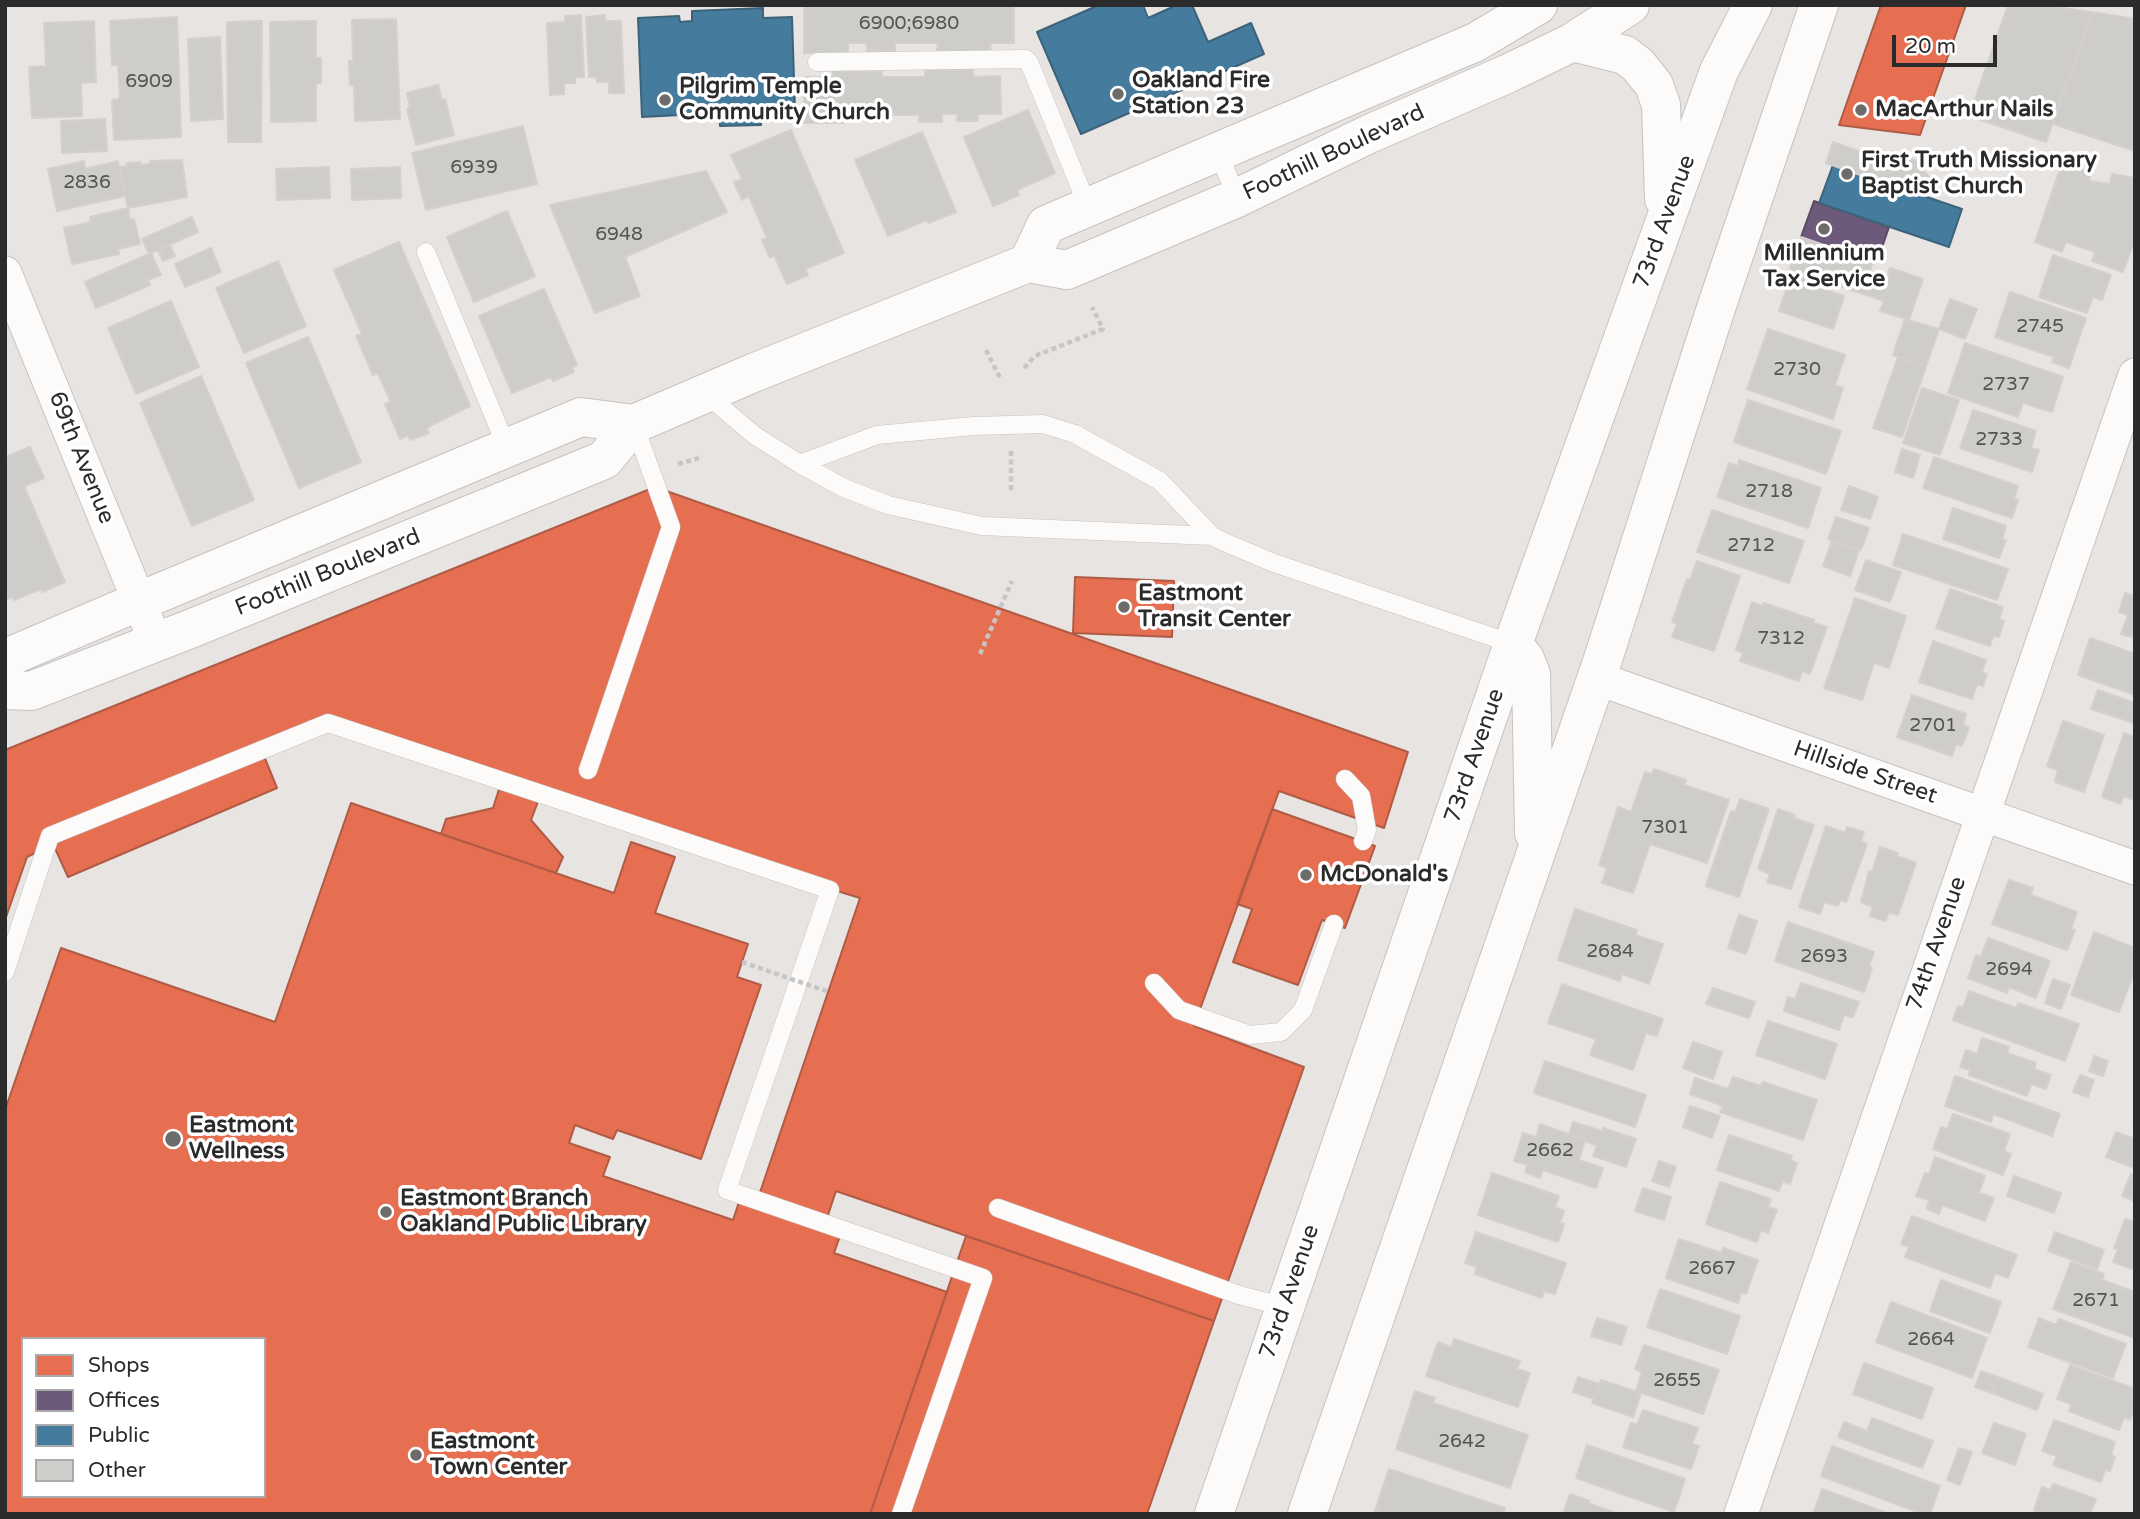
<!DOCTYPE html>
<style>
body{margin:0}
#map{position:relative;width:2140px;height:1519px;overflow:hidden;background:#e8e4e1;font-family:"Varela Round",sans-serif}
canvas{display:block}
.frame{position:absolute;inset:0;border:7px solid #2b2b2b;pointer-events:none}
.legend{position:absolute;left:21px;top:1337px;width:245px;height:161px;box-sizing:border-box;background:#fff;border:2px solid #aaa;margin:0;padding:9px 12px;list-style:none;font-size:21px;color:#2b2b2b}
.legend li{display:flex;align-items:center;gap:14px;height:35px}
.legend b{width:35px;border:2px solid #aaa}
.scale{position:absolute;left:1892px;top:35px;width:105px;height:32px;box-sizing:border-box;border:4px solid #2b2b2b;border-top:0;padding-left:9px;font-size:21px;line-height:24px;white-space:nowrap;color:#2b2b2b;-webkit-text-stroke:5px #fff;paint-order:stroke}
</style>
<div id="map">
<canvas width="2140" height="1519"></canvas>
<div class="frame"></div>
<ul class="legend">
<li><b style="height:19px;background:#e76f51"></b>Shops</li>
<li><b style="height:19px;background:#6d597a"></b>Offices</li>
<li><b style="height:19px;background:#457b9d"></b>Public</li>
<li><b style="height:19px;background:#cfcdca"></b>Other</li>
</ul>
<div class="scale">20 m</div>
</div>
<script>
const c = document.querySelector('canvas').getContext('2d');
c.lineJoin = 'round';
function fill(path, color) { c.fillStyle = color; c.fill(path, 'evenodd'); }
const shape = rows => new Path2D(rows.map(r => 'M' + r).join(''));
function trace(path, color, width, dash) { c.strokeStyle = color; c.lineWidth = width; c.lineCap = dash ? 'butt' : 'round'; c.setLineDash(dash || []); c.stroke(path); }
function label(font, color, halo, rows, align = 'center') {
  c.font = font + ' "Varela Round",sans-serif'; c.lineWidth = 7; c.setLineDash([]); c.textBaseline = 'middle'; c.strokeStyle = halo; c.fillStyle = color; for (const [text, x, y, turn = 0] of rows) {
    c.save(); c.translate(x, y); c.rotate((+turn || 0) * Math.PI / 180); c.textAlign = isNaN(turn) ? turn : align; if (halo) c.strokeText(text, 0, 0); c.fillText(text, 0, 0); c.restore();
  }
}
const shops = shape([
 [1881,5,1966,5,1920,135,1839,125,1881,5],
 [655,487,1408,752,1384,828,1279,791,1194,1026,1304,1067,1214,1321,836,1191,823,1230,755,1207,860,898,539,799,531,820,563,857,556,873,441,834,446,819,493,808,500,786,331,729,264,756,277,788,68,877,53,844,27,857,5,920,5,750,655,487],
 [1075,577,1174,581,1172,637,1073,633,1075,577],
 [351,803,614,893,631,842,675,857,655,913,748,944,737,977,761,985,701,1159,617,1130,613,1139,575,1125,569,1143,610,1157,603,1176,733,1220,739,1202,840,1236,834,1253,947,1292,870,1514,5,1514,5,1110,61,948,275,1022,351,803],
 [23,1339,264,1339,264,1496,23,1496,23,1339],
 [1272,809,1375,846,1345,928,1322,920,1298,985,1233,962,1252,909,1237,904,1272,809],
 [966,1236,1214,1321,1147,1514,870,1514,966,1236]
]);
fill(shops, '#e76f51');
trace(shops, '#af5b46', 2);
const offices = shape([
 [1814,201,1889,227,1878,259,1842,246,1841,251,1801,237,1814,201]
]);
fill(offices, '#6d597a');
trace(offices, '#594b62', 2);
const public = shape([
 [1099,5,1143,5,1148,18,1177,5,1192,5,1208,42,1251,23,1264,54,1081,134,1037,32,1099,5],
 [763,8,763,18,792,17,795,110,760,112,761,125,720,126,719,113,642,117,638,18,679,16,680,22,692,21,692,11,763,8],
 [1833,165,1962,209,1949,247,1819,203,1833,165]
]);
fill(public, '#457b9d');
trace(public, '#3d637b', 2);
const building = shape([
 [804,5,1014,5,1014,43,990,43,991,51,937,51,938,43,895,43,895,51,867,51,867,43,848,43,848,53,804,53,804,5],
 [2008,5,2043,5,2092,12,2046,142,1969,116,2008,5],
 [2092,12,2135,19,2135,151,2053,124,2092,12],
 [581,15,584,77,575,77,575,83,564,83,564,94,550,95,547,23,565,22,565,16,581,15],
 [605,15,605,21,621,21,624,93,609,93,609,82,597,82,597,77,589,77,586,17,605,15],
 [177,17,181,137,114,140,112,100,120,99,118,65,112,65,110,21,177,17],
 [396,19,400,119,355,121,354,85,350,85,349,61,353,61,352,20,396,19],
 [94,21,96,82,81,83,82,116,32,118,29,67,46,66,44,23,94,21],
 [262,21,261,142,228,142,227,22,262,21],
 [316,21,316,58,321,58,321,83,316,83,316,121,271,122,270,22,316,21],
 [220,37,223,119,191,121,188,39,220,37],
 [925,70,973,70,973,77,1000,76,1001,114,978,114,978,121,957,121,958,114,942,114,942,122,919,122,919,115,885,115,886,121,867,122,866,115,842,115,843,123,804,123,804,77,833,77,833,71,882,72,882,77,925,77,925,70],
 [438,85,442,100,445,99,454,135,416,145,407,109,410,108,407,93,438,85],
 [1028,110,1055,173,1017,190,1019,195,993,206,964,137,1028,110],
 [105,119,107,151,62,153,61,121,105,119],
 [523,126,537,184,426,210,412,153,523,126],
 [791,130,844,253,805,269,808,275,787,284,774,255,770,258,762,240,767,238,749,196,742,200,734,182,742,179,731,155,791,130],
 [922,132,956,212,929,223,927,220,888,236,855,160,922,132],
 [1833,142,1888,161,1891,152,1927,164,1924,171,1929,177,1926,187,1917,189,1884,178,1883,183,1826,163,1833,142],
 [182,160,187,197,128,208,119,167,127,166,127,163,140,162,141,165,150,164,150,161,182,160],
 [84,161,85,169,118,161,125,196,57,211,48,169,84,161],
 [2061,166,2091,171,2089,181,2110,184,2112,174,2135,178,2135,238,2123,272,2092,261,2095,252,2066,242,2062,252,2035,242,2061,166],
 [329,167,330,198,277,200,276,169,329,167],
 [400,167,401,198,352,200,351,169,400,167],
 [706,171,727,212,625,257,640,296,595,313,550,205,706,171],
 [128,208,130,220,134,219,140,244,118,249,119,254,72,264,64,228,91,222,90,217,128,208],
 [507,211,535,276,474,302,447,237,507,211],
 [192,217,198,232,149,254,142,239,192,217],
 [1801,237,1873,262,1870,271,1887,277,1890,268,1923,279,1909,320,1880,311,1884,301,1816,278,1813,286,1787,277,1801,237],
 [399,242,470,406,426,428,429,433,410,440,408,435,400,439,385,404,391,402,378,373,373,375,356,336,362,334,334,270,399,242],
 [170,245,175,256,163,261,158,250,170,245],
 [211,248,221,272,185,287,175,264,211,248],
 [151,253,161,275,148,280,150,285,96,308,85,282,151,253],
 [2053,255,2111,275,2102,300,2093,297,2087,313,2039,297,2053,255],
 [278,261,306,326,244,353,216,288,278,261],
 [1790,278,1844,296,1833,329,1779,311,1790,278],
 [544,289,577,365,572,368,574,372,553,381,551,377,512,393,479,316,544,289],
 [2010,292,2086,318,2069,368,2052,362,2054,357,1995,337,2010,292],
 [1950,299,1977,309,1965,339,1939,329,1950,299],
 [171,301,199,367,136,394,108,328,171,301],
 [1905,319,1939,329,1926,366,1893,355,1905,319],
 [1768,329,1845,355,1835,385,1843,388,1833,419,1747,389,1768,329],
 [308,337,361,462,299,488,246,363,308,337],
 [1965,343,2063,377,2052,412,2023,403,2018,417,1948,393,1965,343],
 [1898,357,1926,366,1902,437,1873,428,1898,357],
 [201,376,254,500,192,526,140,403,201,376],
 [1922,388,1959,400,1940,455,1903,443,1922,388],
 [1748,400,1841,431,1826,474,1734,442,1748,400],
 [1973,410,2036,431,2031,448,2039,450,2032,472,1960,448,1973,410],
 [30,447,44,478,24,486,65,582,42,592,41,589,14,600,12,597,5,600,5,457,30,447],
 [1902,449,1920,455,1913,478,1895,472,1902,449],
 [1934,457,2018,486,2014,499,2018,500,2012,518,1923,488,1934,457],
 [1739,460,1821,488,1808,528,1717,497,1729,463,1738,466,1739,460],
 [1849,486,1878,497,1870,519,1841,510,1849,486],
 [1953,508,2006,526,2002,539,2006,540,1999,558,1943,539,1953,508],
 [1712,510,1804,541,1789,583,1697,552,1712,510],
 [1836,517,1869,528,1861,550,1828,539,1836,517],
 [1903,534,2008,569,1997,600,1893,565,1903,534],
 [1832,541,1859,550,1850,576,1823,566,1832,541],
 [1866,560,1901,572,1890,602,1855,590,1866,560],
 [1697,561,1740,576,1714,651,1672,637,1677,624,1672,622,1687,579,1690,580,1697,561],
 [1950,589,2003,607,1999,619,2004,621,1999,637,1993,636,1990,646,1936,628,1950,589],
 [2125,593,2135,596,2135,638,2121,634,2128,615,2119,612,2125,593],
 [1855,598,1906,616,1889,668,1874,663,1862,700,1824,688,1855,598],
 [1752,602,1763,606,1764,603,1814,620,1813,623,1827,627,1810,674,1802,671,1799,681,1740,661,1743,653,1736,650,1752,602],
 [2090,638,2135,654,2135,695,2078,675,2090,638],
 [1933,641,1986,660,1982,672,1987,674,1983,686,1977,684,1972,699,1919,682,1933,641],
 [2098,690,2132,702,2125,720,2091,709,2098,690],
 [1912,695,1966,714,1963,725,1969,728,1962,746,1956,744,1952,756,1897,737,1912,695],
 [2132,702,2135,703,2135,724,2125,720,2132,702],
 [2063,721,2104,735,2084,792,2055,782,2058,770,2047,766,2063,721],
 [2124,733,2135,737,2135,800,2123,796,2121,804,2102,797,2124,733],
 [1654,769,1686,780,1684,785,1729,800,1707,863,1650,844,1633,893,1602,883,1607,868,1599,865,1618,807,1631,812,1645,772,1652,774,1654,769],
 [1740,799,1769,809,1739,897,1706,886,1731,811,1735,813,1740,799],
 [1778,809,1795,815,1794,818,1814,825,1791,889,1767,882,1770,874,1758,869,1778,809],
 [1826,826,1845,833,1847,827,1864,832,1861,841,1867,844,1846,902,1840,900,1838,906,1824,902,1820,914,1799,907,1826,826],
 [1880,847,1898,853,1897,856,1916,863,1898,915,1889,912,1885,921,1870,916,1873,907,1861,902,1869,871,1872,872,1880,847],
 [2009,880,2033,888,2031,895,2077,912,2071,929,2075,930,2067,950,1992,924,2009,880],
 [1575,909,1637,930,1635,935,1663,944,1649,984,1622,974,1620,981,1558,960,1575,909],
 [1739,915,1757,921,1746,954,1728,948,1739,915],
 [1788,922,1874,952,1869,966,1872,968,1864,992,1775,961,1788,922],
 [2094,932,2135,948,2135,970,2119,1012,2071,995,2094,932],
 [1988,938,2050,961,2036,998,2009,987,2007,993,1968,978,1976,955,1981,957,1988,938],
 [2053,979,2070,985,2061,1009,2045,1003,2053,979],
 [1801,983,1859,1002,1853,1017,1844,1015,1839,1030,1784,1011,1788,997,1795,999,1801,983],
 [1562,984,1663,1019,1657,1036,1646,1033,1633,1070,1590,1055,1596,1039,1548,1023,1562,984],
 [1713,988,1755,1002,1749,1018,1706,1004,1713,988],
 [1969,991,2016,1008,2018,1003,2079,1024,2065,1061,1953,1020,1958,1006,1963,1008,1969,991],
 [1768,1021,1837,1044,1825,1079,1756,1055,1768,1021],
 [1982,1038,2009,1047,2007,1053,2036,1063,2034,1069,2051,1075,2046,1089,2031,1084,2027,1096,1969,1075,1970,1070,1960,1067,1966,1050,1977,1054,1982,1038],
 [1693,1042,1722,1052,1713,1079,1683,1068,1693,1042],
 [2094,1056,2108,1061,2103,1076,2089,1071,2094,1056],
 [1545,1061,1646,1095,1635,1127,1534,1093,1545,1061],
 [2080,1075,2094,1080,2088,1097,2073,1092,2080,1075],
 [1955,1076,2060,1114,2052,1136,1993,1114,1991,1122,1945,1106,1955,1076],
 [1733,1077,1761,1086,1763,1082,1817,1100,1803,1140,1720,1112,1723,1106,1690,1094,1695,1078,1728,1089,1733,1077],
 [1690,1106,1720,1116,1712,1138,1683,1127,1690,1106],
 [1953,1114,2010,1134,2004,1151,2011,1154,2003,1175,1933,1149,1941,1127,1947,1129,1953,1114],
 [1573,1122,1602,1131,1603,1128,1636,1139,1626,1167,1593,1156,1597,1146,1569,1134,1573,1122],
 [1540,1124,1585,1140,1579,1160,1603,1168,1596,1188,1543,1170,1540,1178,1525,1172,1528,1165,1514,1161,1523,1133,1536,1137,1540,1124],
 [2116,1132,2135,1139,2135,1168,2106,1157,2116,1132],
 [1729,1135,1792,1156,1790,1160,1797,1163,1790,1184,1783,1181,1779,1191,1717,1170,1729,1135],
 [1935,1157,1985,1176,1979,1193,1994,1198,1985,1221,1942,1205,1939,1214,1927,1209,1929,1200,1916,1196,1925,1173,1929,1174,1935,1157],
 [1659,1161,1676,1167,1669,1187,1652,1181,1659,1161],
 [1492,1173,1559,1196,1555,1207,1564,1211,1560,1223,1564,1224,1558,1242,1478,1215,1492,1173],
 [2131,1174,2135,1175,2135,1201,2122,1196,2131,1174],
 [2014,1176,2061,1193,2054,1213,2007,1196,2014,1176],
 [1720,1182,1771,1199,1768,1207,1777,1210,1768,1233,1761,1230,1757,1242,1706,1224,1720,1182],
 [1643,1188,1671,1197,1664,1220,1635,1211,1643,1188],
 [1912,1216,2017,1255,2008,1278,1995,1273,1990,1288,1905,1257,1909,1247,1901,1244,1912,1216],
 [2125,1219,2135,1222,2135,1270,2113,1262,2118,1249,2114,1248,2125,1219],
 [1476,1232,1566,1263,1555,1294,1544,1291,1542,1298,1475,1274,1477,1267,1465,1263,1476,1232],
 [2055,1232,2104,1250,2097,1269,2048,1251,2055,1232],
 [1679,1239,1722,1253,1723,1248,1758,1260,1746,1294,1741,1293,1738,1303,1666,1278,1679,1239],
 [2071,1262,2104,1274,2102,1280,2135,1292,2135,1338,2053,1309,2071,1262],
 [1941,1280,2001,1302,1990,1333,1930,1311,1941,1280],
 [1660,1289,1740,1316,1727,1354,1647,1327,1660,1289],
 [1891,1302,1987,1338,1972,1378,1876,1342,1891,1302],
 [1597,1318,1627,1327,1621,1345,1591,1336,1597,1318],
 [2039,1318,2056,1325,2059,1319,2126,1344,2113,1378,2028,1347,2039,1318],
 [1454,1339,1520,1361,1517,1369,1530,1373,1518,1407,1426,1376,1438,1342,1451,1347,1454,1339],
 [1644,1345,1719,1370,1703,1414,1636,1391,1642,1372,1635,1369,1644,1345],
 [1864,1363,1933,1388,1922,1419,1853,1394,1864,1363],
 [2070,1365,2135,1389,2131,1399,2135,1401,2135,1408,2130,1420,2124,1417,2119,1430,2069,1411,2072,1404,2057,1399,2070,1365],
 [1981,1371,1998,1377,1992,1393,1975,1387,1981,1371],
 [1578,1377,1599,1384,1594,1399,1573,1392,1578,1377],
 [1998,1377,2043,1394,2037,1410,1992,1393,1998,1377],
 [1601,1380,1641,1393,1633,1417,1592,1403,1601,1380],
 [1415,1391,1435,1398,1433,1403,1528,1435,1510,1488,1396,1449,1415,1391],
 [1643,1410,1698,1428,1692,1444,1699,1446,1691,1469,1623,1447,1631,1423,1637,1425,1643,1410],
 [1872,1418,1933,1441,1922,1468,1838,1437,1844,1422,1867,1431,1872,1418],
 [2054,1420,2115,1442,2111,1455,2115,1457,2110,1471,2105,1470,2101,1482,2053,1465,2057,1456,2042,1451,2054,1420],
 [1994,1423,2026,1434,2015,1465,1982,1453,1994,1423],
 [1587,1445,1685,1479,1674,1512,1576,1478,1587,1445],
 [1832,1446,1940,1486,1930,1514,1923,1514,1821,1476,1832,1446],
 [1959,1448,1972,1452,1960,1485,1947,1480,1959,1448],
 [1389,1469,1505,1508,1503,1514,1374,1514,1389,1469],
 [2053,1484,2096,1499,2090,1514,2041,1514,2034,1510,2042,1487,2050,1490,2053,1484],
 [1822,1489,1890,1514,1813,1514,1822,1489],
 [1570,1494,1590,1501,1588,1503,1619,1514,1563,1514,1570,1494]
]);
fill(building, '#cfcdca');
trace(building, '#d3d0cd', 2);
const service = shape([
 [817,62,1026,59,1029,62,1088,207],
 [1218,152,1237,198],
 [426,252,507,448],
 [706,394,754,435,800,464,844,488,888,505,982,526,1212,536],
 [800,464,877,435,974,426,1043,424,1075,434,1160,481,1212,536,1224,542,1274,563,1513,644],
 [588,770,671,527,634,424],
 [1345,779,1361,796,1367,830,1363,841],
 [5,972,50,836,328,723,830,890,727,1190,983,1278,901,1514],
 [1154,983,1179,1010,1250,1035,1281,1032,1303,1010,1334,924],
 [998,1208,1239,1295,1285,1307]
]);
const minor = shape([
 [5,273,156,643],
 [1596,678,2135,868],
 [1741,1514,2135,375]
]);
const secondary = shape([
 [1573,42,1625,55,1638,65,1654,85,1661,105,1664,199],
 [1028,263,1046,225,1476,42,1538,5],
 [1513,644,1525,659,1531,674,1534,833],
 [5,663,11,656,140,601,581,417,634,424],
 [5,690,31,691,190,629,604,460,634,424,753,373,1028,263,1067,270,1237,198,1369,134,1507,74,1573,42,1630,5],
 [1214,1514,1513,644,1719,71,1753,5],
 [1307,1514,1602,662,1717,305,1819,5]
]);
trace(service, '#c4c3c3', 19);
trace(minor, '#c4c3c3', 35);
trace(secondary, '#c4c3c3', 40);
trace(shape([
 [986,350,1000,378],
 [1024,368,1035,356,1103,329,1092,307],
 [1011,451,1011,492],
 [678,464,699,458],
 [980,654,1012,581]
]), '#c6c6c6', 4.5, [5, 3.5]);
trace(service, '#fcfbfa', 18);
trace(minor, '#fcfbfa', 33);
trace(secondary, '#fcfbfa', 38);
trace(shape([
 [742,962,829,992]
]), '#c6c6c6', 4.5, [5, 3.5]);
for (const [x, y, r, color] of [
 [1118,94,7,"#6d6c6b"],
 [665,100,7,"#6d6c6b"],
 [1861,110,7,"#6d6c6b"],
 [1847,174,7,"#6d6c6b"],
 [1824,229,7,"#6d6c6b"],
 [1124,607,7,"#6d6c6b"],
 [1306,875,7,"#6d6c6b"],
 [173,1139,9,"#6d6c6b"],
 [386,1212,7,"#6d6c6b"],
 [416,1455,7,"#6d6c6b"]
]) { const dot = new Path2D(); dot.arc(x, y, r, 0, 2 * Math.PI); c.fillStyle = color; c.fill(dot); trace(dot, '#fff', 2.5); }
label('19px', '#555454', null, [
 ["6900;6980",909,24],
 ["6909",149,82],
 ["6939",474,168],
 ["2836",87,183],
 ["6948",619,235],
 ["2745",2040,327],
 ["2730",1797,370],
 ["2737",2006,385],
 ["2733",1999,440],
 ["2718",1769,492],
 ["2712",1751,546],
 ["7312",1781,639],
 ["2701",1933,726],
 ["7301",1665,828],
 ["2684",1610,952],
 ["2693",1824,957],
 ["2694",2009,970],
 ["2662",1550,1151],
 ["2667",1712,1269],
 ["2671",2096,1301],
 ["2664",1931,1340],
 ["2655",1677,1381],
 ["2642",1462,1442]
]);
label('bold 23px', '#2b2b2b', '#fff', [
 ["Oakland Fire",1132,81],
 ["Station 23",1132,107],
 ["Pilgrim Temple",679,87],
 ["Community Church",679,113],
 ["MacArthur Nails",1875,110],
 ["First Truth Missionary",1861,161],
 ["Baptist Church",1861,187],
 ["Millennium",1824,254,"center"],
 ["Tax Service",1824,280,"center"],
 ["Eastmont",1138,594],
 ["Transit Center",1138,620],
 ["McDonald's",1320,875],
 ["Eastmont",189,1126],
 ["Wellness",189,1152],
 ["Eastmont Branch",400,1199],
 ["Oakland Public Library",400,1225],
 ["Eastmont",430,1442],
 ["Town Center",430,1468]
], 'left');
label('23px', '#2b2b2b', '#fff', [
 ["Foothill Boulevard",1334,153,-25],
 ["73rd Avenue",1665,222,-70],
 ["69th Avenue",81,458,68],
 ["Foothill Boulevard",328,573,-22],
 ["73rd Avenue",1475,756,-71],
 ["Hillside Street",1865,773,19],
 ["74th Avenue",1937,944,-71],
 ["73rd Avenue",1290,1292,-71]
]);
</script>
